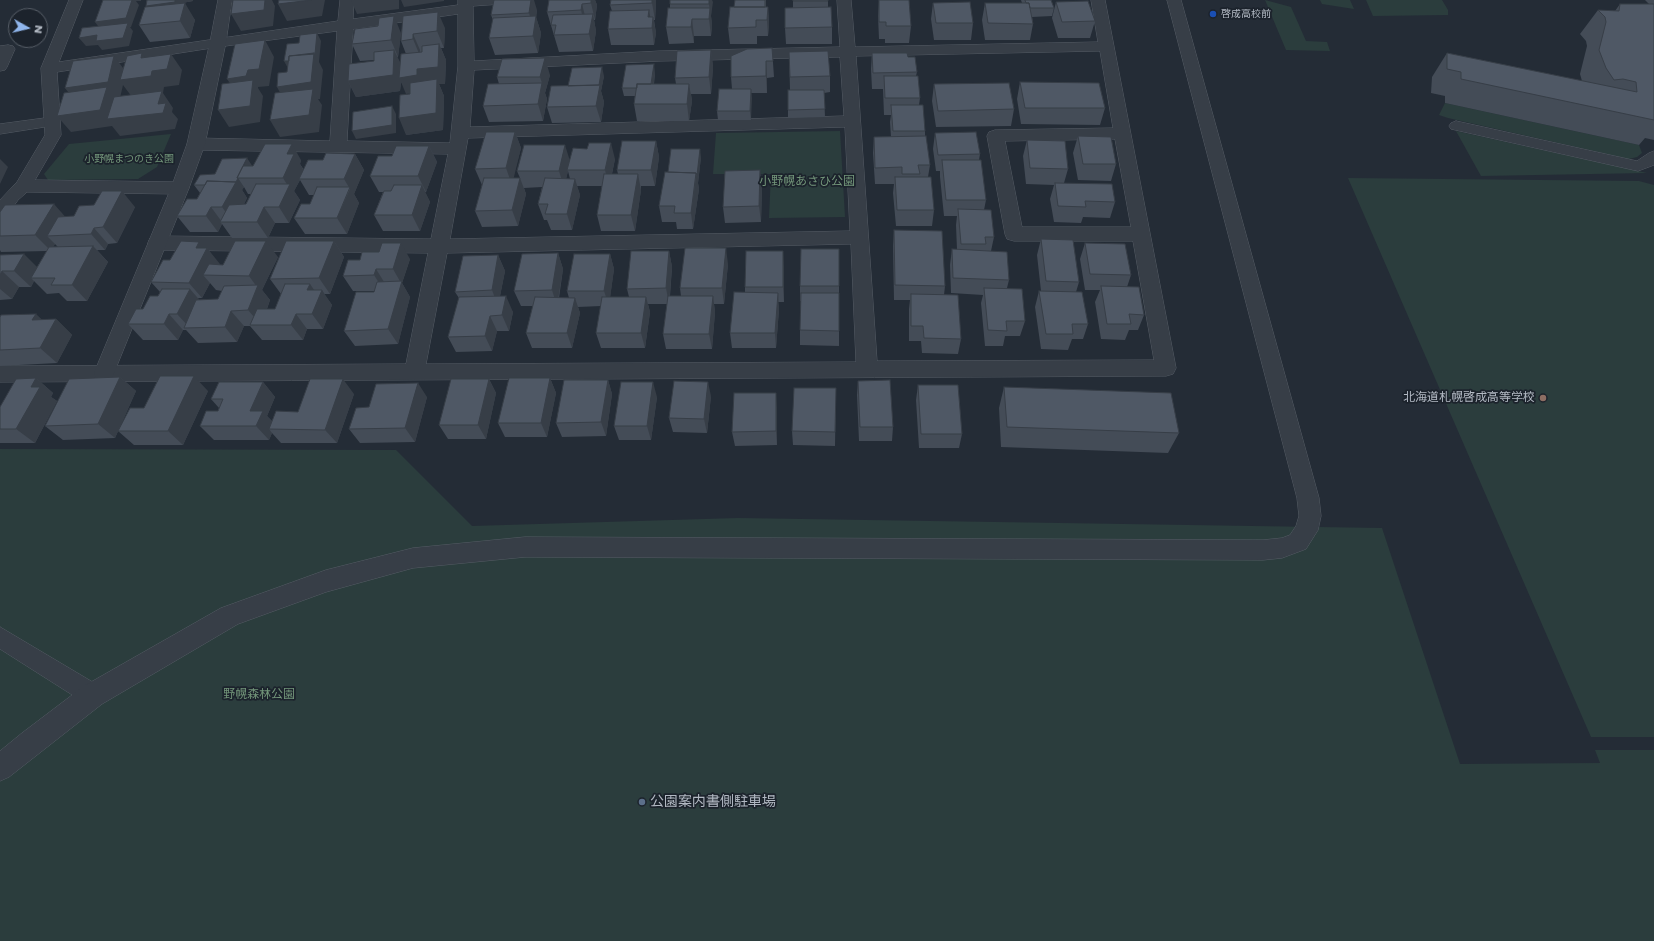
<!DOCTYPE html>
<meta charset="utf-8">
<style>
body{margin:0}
#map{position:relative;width:1654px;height:941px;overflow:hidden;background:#242c36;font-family:Poppins,sans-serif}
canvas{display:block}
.north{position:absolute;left:8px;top:8px;width:40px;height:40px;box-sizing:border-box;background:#1c232c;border:1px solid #585f68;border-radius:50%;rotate:98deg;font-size:11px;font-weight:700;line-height:16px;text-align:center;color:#b2b9c3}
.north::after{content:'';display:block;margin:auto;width:14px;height:18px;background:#8fb5eb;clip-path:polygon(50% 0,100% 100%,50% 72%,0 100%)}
</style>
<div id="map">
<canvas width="1654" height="941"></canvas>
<div class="north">N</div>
</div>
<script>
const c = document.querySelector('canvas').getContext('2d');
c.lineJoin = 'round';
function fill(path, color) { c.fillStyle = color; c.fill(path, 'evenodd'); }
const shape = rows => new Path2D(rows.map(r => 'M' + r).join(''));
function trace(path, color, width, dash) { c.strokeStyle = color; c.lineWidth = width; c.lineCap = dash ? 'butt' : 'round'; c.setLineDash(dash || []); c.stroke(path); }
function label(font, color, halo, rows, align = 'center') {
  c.font = font + ' Poppins,"Noto Sans JP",sans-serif'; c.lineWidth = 3.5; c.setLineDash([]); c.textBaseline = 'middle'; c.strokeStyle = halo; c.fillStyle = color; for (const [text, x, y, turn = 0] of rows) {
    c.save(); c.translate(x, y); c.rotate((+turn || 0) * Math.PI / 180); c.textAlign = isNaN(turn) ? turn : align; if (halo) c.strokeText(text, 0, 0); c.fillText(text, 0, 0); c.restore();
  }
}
fill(shape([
 [1265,0,1291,7,1306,41,1327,42,1330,51,1286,50],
 [1320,0,1350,0,1354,9,1322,4],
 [1366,0,1442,0,1448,10,1448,15,1373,16],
 [1445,103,1639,145,1642,153,1637,157,1629,159,1448,118,1439,115],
 [840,131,845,217,769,218,771,174,713,174,716,133],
 [1456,131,1647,173,1481,176],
 [171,134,157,167,138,179,48,180,44,174,69,144],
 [1348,178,1639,181,1654,185,1654,737,1591,737],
 [0,449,396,450,472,526,738,518,1382,528,1460,764,1600,763,1595,750,1654,750,1654,941,0,941]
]), '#2b3d3d');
const service = shape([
 [8,45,13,46,15,49,7,67,5,70,0,71,0,46,8,45],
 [52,117,57,119,59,122,57,125,0,134,0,124,52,117],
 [1456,121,1637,161,1649,153,1654,151,1654,165,1638,171,1451,129,1449,126,1451,123,1456,121],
 [0,627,101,687,104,695,101,703,93,706,85,703,0,649,0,627]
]);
const minor = shape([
 [69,0,83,0,59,62,338,21,340,0,354,0,353,19,458,5,458,0,508,0,506,3,501,4,473,6,474,61,660,51,840,47,837,0,851,0,855,47,1098,42,1091,0,1105,0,1176,368,1173,374,1166,376,0,382,0,366,406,364,428,253,157,250,150,248,148,243,150,238,157,236,431,239,448,154,196,150,190,148,187,144,190,140,196,138,330,141,337,31,218,47,57,72,61,135,35,180,180,182,186,184,189,188,186,192,180,194,27,192,18,200,6,217,0,219,0,200,17,182,45,135,41,68,69,0],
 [458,14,458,66,450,143,347,141,353,29,458,14],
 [1100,51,1113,128,995,130,989,132,987,136,1005,234,1007,239,1014,241,1133,241,1154,360,877,361,856,56,1100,51],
 [840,57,844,116,470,127,474,70,660,61,840,57],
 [845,127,850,231,450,239,468,138,845,127],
 [1115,139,1131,227,1022,227,1005,141,1115,139],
 [851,244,856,362,426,364,447,253,851,244]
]);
const tertiary = shape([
 [218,0,232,0,226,42,205,144,189,188,114,373,111,379,104,381,97,379,94,373,171,188,187,144,210,42,218,0],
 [1167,0,1181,0,1319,498,1321,516,1318,530,1306,549,1282,558,1263,560,525,557,413,568,326,592,238,624,102,704,9,777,0,781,0,751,22,733,84,686,221,608,326,570,413,548,525,537,1263,540,1282,538,1290,535,1296,526,1299,516,1297,498,1167,0]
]);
trace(service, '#555c65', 1);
trace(minor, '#555c65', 1);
trace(tertiary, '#555c65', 1);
fill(service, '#373e47');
fill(minor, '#373e47');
fill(tertiary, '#373e47');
fill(shape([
 [147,0,193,0,193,1,182,3,195,20,190,38,150,42,139,25,146,7,146,6],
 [595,0,597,5,595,20,594,20,596,31,593,51,559,52,547,12],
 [611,0,656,0,656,3,655,20,654,20,656,33,654,45,611,45,608,29,612,11,610,5],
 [670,0,712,0,711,16,712,25,711,36,694,36,694,43,669,44,666,27,670,8],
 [735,0,766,0,766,7,768,7,769,24,768,36,757,36,757,44,730,44,728,28,734,7],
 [793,0,828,0,828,7,832,27,832,44,786,44,785,28,793,7],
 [879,0,911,26,909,43,885,43,885,39,879,39,878,16],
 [1021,0,1051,0,1054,8,1052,16,1032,17,1033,24,1030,40,985,40,982,20,985,3,1022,3],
 [1645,0,1654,0,1654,140,1645,138,1639,145,1445,103,1445,96,1431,93,1432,77,1447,53,1582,81,1580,74,1587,46,1586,41,1580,34,1598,10,1615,11,1620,4,1649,4],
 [1056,2,1095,21,1090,38,1058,38,1052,18],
 [933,3,973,23,971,40,934,40,931,19],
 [537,10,536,17,541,33,538,53,495,55,489,38,493,20,491,15],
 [403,16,445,28,444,48,441,48,446,60,445,84,439,84,444,96,443,130,406,135,410,94,401,82,400,91,356,97,348,81,374,61,374,60,360,61,352,44,401,33,398,57,397,57,400,63,406,54,401,41],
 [772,48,774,77,767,78,767,93,751,93,751,120,718,120,717,111,732,89,731,77],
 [711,50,713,67,711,94,691,94,692,101,689,121,637,121,634,104,635,96,624,96,622,88,655,73,654,84,676,84,675,78],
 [789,52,830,76,830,92,824,93,825,117,788,118,788,110,790,90],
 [872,53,908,57,917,72,916,76,920,98,919,105,925,131,925,136,930,165,928,177,934,210,932,226,896,226,893,193,894,184,875,184,873,153,874,137,891,137,890,122,891,115,884,115,883,89,872,89,871,69],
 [550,75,545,93,547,99,543,121,489,122,483,106,499,84,497,77],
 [604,76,601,91,604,102,601,122,552,123,547,107,568,86],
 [1020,82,1105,108,1100,125,1021,124,1017,99],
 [934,84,1014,109,1011,126,936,127,932,101],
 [515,132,521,148,513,178,520,178,517,171,570,161,615,159,612,174,618,174,617,170,656,141,659,157,655,186,641,186,641,190,635,231,601,231,597,215,602,186,577,186,580,195,572,230,551,230,547,220,544,220,538,204,542,187,524,188,526,194,518,226,482,227,475,211,482,185,475,169],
 [568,171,570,179,566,179],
 [935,133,980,154,979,160,986,200,984,210,994,237,991,251,1009,280,1007,288,1025,321,1020,336,1005,336,1003,346,985,346,981,303,983,295,951,293,950,265,952,249,957,250,956,225,957,216,944,216,940,177,940,171,936,171,933,149],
 [1078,136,1116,164,1111,181,1078,180,1073,153],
 [1027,140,1068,169,1064,183,1115,202,1110,218,1083,217,1081,223,1054,222,1050,199,1054,185,1026,184,1023,156],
 [429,146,437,162,426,192,425,192,430,202,420,231,383,231,374,215,383,192,379,192,370,176,392,156],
 [355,154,364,170,354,194,359,203,347,234,305,234,294,218,310,204,314,195,309,195,300,180,294,191,300,200,289,223,275,223,268,238,232,238,222,224,218,232,190,232,177,216,197,199,200,193,194,185,215,174,253,166,301,160,300,164,304,170,323,160],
 [244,187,248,194,251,194,246,204,244,204,247,198,242,190],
 [701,157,698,183,699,189,693,229,677,229,676,222,662,222,659,206,668,172],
 [762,186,761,222,725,223,723,207],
 [94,205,135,207,117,243,108,244,105,250,97,250,108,262,87,301,67,301,59,293,47,294,34,281,31,287,19,287,12,299,0,300,0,255,37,267,47,251,1,252,0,250,0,212,65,217,74,216],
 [55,244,58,247,53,247],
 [894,230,945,286,944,295,961,339,958,354,922,353,921,341,909,341,909,309,910,300,894,300,893,246],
 [1041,239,1079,282,1076,292,1088,324,1083,339,1072,339,1068,350,1041,349,1035,307,1039,291,1041,291,1037,255],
 [334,241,344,257,330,294,324,294,332,305,323,329,307,329,303,340,262,340,250,326,244,326,237,342,198,343,186,330,183,330,178,340,143,340,128,324,143,309,158,296,160,292,151,282,170,260,204,248,207,248,219,265,223,265,278,257,262,290,270,300,267,309,275,309,281,294,270,279],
 [210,283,216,290,222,291,218,299,199,300,198,298,202,298],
 [1085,243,1131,275,1127,287,1144,315,1138,330,1129,330,1125,340,1101,339,1095,302,1100,290,1085,290,1080,259],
 [839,249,839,346,800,345,800,330,801,301,800,301,800,286],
 [669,251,672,267,670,296,681,296,680,288,728,264,724,304,714,304,715,312,712,349,666,349,663,334,667,304,648,304,650,312,645,348,601,348,596,333,601,306,578,307,580,313,572,348,532,348,526,333,533,306,521,306,514,291,558,253,563,269,559,298,569,298,567,291,610,254,614,269,610,297,629,297,627,289],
 [498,255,505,271,500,296,513,312,509,331,497,331,492,351,456,352,448,337,459,298,455,292],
 [410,259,402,283,410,297,398,344,355,346,344,331,375,291,353,291,343,276],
 [784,266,784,302,778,302,779,309,776,348,732,348,730,333,745,292,745,287],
 [2,315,42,320,56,319,72,335,57,363,0,366,0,350],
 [120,377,136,391,115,438,63,440,45,426],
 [36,378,53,393,51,397,57,401,35,443,0,443,0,407],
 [550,378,556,393,547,437,505,437,498,423],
 [489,379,496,393,486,439,448,439,439,425],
 [608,380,612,394,606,436,562,437,556,423],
 [858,381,893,427,892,441,859,441,857,395],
 [263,382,275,397,267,416,272,421,298,412,354,394,337,443,281,443,272,433,269,440,214,440,200,426,218,411,219,408,211,399],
 [918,385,962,434,959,448,919,448,916,400],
 [1004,387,1179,433,1168,453,1001,447,999,408],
 [836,388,835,446,793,445,792,431],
 [208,391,183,445,134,445,118,431,144,408],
 [711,396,707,433,673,432,669,418],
 [427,397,415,442,360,443,349,429,369,407],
 [657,397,651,440,619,440,614,426],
 [777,407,777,445,735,446,732,432]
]), '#444c57');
fill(shape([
 [112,0,141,0,141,1,136,1,139,5,131,27,130,27,133,31,129,46,102,50,98,45,86,46,79,38,101,30,95,22],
 [175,0,193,0,193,1,182,3,180,10,151,14,146,6],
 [265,0,272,0,275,6,273,26,241,31,231,14],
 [312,0,325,0,322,16,287,21,278,4],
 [351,0,399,0,399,9,357,14],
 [401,0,444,0,444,1,404,7],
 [531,0,534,0,537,10,536,17,541,33,538,53,533,36,534,29,529,13],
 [591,0,595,0,597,5,595,20,591,3],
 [652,0,656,0,656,3,655,20,652,3],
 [709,0,712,0,713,2,711,16,712,25,711,36,709,19,710,12,709,4],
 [185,3,195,20,190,38,180,21],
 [582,4,586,20,585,27,581,10],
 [768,7,769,24,768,36,767,20],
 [649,10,652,26,653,17,656,33,654,45,652,28,648,17],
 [438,12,445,28,444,48,437,31],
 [593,14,596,31,593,51,589,34],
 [394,16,401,33,398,57,391,40],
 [692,19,694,36,694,43,691,27],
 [317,33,321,41,319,62,323,70,320,99,318,99,322,105,319,132,280,137,270,120,286,104,277,87,289,70,284,61],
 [413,34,420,50,420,56,413,39],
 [265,40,274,57,269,86,258,87,258,88,263,96,260,122,229,127,218,110,238,95,227,79,248,70],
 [439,44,446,60,445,84,439,84,444,96,443,130,406,135,399,118,424,92,406,94,401,82,400,91,356,97,348,81,394,50,402,66,417,69],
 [711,50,713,67,711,94,709,77],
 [142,53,154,70,171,54,182,70,179,85,164,87,163,93,173,108,172,112,178,119,175,129,120,136,112,126,71,132,57,116,78,105,65,88,114,56,126,72,141,58],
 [123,85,132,97,120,98],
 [545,58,550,75,545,93,547,99,543,121,538,104,542,83,540,77],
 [766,61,767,78,767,93,766,76],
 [654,64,655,73,652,96,651,87],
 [602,67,604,76,601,91,604,102,601,122,596,106,598,89],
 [689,84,692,101,689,121,687,104],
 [751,89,752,98,751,120,750,111],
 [392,106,396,114,396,133,356,139,352,131],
 [515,132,521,148,512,185,506,168],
 [656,141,659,157,655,186,651,170],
 [611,143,615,159,609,187,605,170],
 [292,144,301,160,300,164,304,171,299,179,300,180,294,191,300,200,289,223,279,207,288,186,283,178,287,154],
 [565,145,570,161,567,170,568,171,564,187,559,171],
 [429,146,437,162,426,192,418,176],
 [700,149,701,157,698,183,699,189,693,229,691,213],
 [355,154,364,170,354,194,359,203,347,234,337,218,350,189,344,179],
 [247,158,253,167,238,178],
 [0,159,8,167,0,184],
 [760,170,762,186,761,222,759,206],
 [638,174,641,190,635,231,631,215],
 [238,178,244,187,242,190,247,198,235,222,233,222,222,207],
 [520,178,526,194,518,226,512,210],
 [575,179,580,195,572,230,567,214],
 [422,185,430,202,420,231,412,215],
 [122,191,135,207,117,243,103,227],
 [54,204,69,221,47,236,55,244,51,251,35,235],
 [211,207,222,222,220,222,222,224,218,232,206,216],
 [264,207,275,223,268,238,257,222],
 [94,228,108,244,105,250,91,234],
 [266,241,278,257,262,290,270,300,261,325,248,310,257,287,249,276],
 [334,241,344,257,330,294,319,278],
 [199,242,206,250,207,248,220,264,214,275,203,275,210,283,202,298,189,283,196,248],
 [401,243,410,259,402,283,410,297,398,344,388,329,401,283,393,269],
 [93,246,108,262,87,301,72,285],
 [726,248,728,264,724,304,722,288],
 [669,251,672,267,669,304,666,288],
 [783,251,784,266,784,302,783,287],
 [558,253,563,269,557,306,552,290],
 [24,254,40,270,31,278,34,281,31,287,14,271],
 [610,254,614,269,609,306,604,291],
 [498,255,505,271,498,306,492,290],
 [376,269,386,285,384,291,374,275],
 [2,271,19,287,12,299,0,289,0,275],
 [310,284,319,297,322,290,332,305,323,329,312,314,307,290],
 [190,289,203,304,189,327,177,314],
 [778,293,779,309,776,348,775,333],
 [506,296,513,312,509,331,502,315],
 [713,296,715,312,712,349,709,334],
 [646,297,650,312,645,348,641,333],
 [575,298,580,313,572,348,567,333],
 [231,311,244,326,237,342,225,327],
 [36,314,51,328,56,319,72,335,57,363,40,348,32,320],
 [169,314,183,330,178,340,164,324],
 [296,314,307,329,303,340,291,325],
 [490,316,497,331,492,351,485,336],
 [194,376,208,391,183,445,168,431],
 [120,377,136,391,115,438,98,424],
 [36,378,53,393,51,397,57,401,35,443,16,429,31,387],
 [550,378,556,393,547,437,541,423],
 [343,379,354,394,337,443,325,430],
 [489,379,496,393,486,439,478,425],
 [608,380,612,394,606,436,601,422],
 [263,382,275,397,267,416,275,425,269,429,272,433,269,440,256,426,250,411],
 [653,382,657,397,651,440,647,426],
 [708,382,711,396,707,433,704,419],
 [418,383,427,397,415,442,405,428],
 [776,393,777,407,777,445,776,431]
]), '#373e47');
const building = shape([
 [103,0,132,0,126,18,95,22,103,0],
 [147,0,175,0,175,2,146,6,147,0],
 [233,0,265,0,264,10,231,14,233,0],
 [279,0,312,0,278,4,279,0],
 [494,0,531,0,529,13,491,15,494,0],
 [549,0,591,0,591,3,582,4,581,10,547,12,549,0],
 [611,0,652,0,652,3,610,5,611,0],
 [670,0,709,0,709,4,670,4,670,0],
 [735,0,765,0,765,7,734,7,735,0],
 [793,0,828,0,828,1,793,1,793,0],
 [879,0,909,0,911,26,886,26,886,22,879,22,879,0],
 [1025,0,1051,0,1054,8,1030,8,1029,3,1026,3,1025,0],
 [1088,1,1095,21,1062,22,1056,2,1088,1],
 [970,2,973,23,936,23,933,3,970,2],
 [185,3,180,21,139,25,145,7,185,3],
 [985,3,1029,3,1033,24,988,23,985,3],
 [1620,4,1654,4,1654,120,1461,79,1461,72,1447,69,1447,53,1637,92,1636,82,1623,79,1614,80,1606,68,1599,50,1606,22,1605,17,1598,10,1619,11,1620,4],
 [730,7,768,7,767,20,756,20,756,27,728,28,730,7],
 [831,7,832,27,785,28,785,8,831,7],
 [668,8,710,8,709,19,692,19,691,27,666,27,668,8],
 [649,10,648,17,653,17,652,28,608,29,610,11,649,10],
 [438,12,437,31,413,34,413,39,401,41,403,16,438,12],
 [593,14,589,34,554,35,556,25,551,25,553,15,593,14],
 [394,16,391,40,352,44,355,29,378,26,379,18,394,16],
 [536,16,533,36,489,38,493,18,536,16],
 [128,23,123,38,96,41,97,35,79,38,82,28,128,23],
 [317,33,315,54,289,56,289,61,284,61,287,44,299,43,300,35,317,33],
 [265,40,259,69,248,70,246,76,227,79,235,44,265,40],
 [439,44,438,67,417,69,417,75,399,78,401,54,422,52,422,46,439,44],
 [772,48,773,61,766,61,766,76,731,77,731,56,747,49,772,48],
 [394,50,393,75,348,81,349,64,374,61,374,52,394,50],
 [711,50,709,77,675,78,677,51,711,50],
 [828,51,830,76,790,77,789,52,828,51],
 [142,53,141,58,171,54,167,69,152,71,151,76,120,80,127,56,142,53],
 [314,53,311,82,277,87,278,73,287,72,289,56,314,53],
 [872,53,907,53,908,57,915,57,917,72,873,73,872,53],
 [114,56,108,82,65,88,73,61,114,56],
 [545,58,540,77,497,77,502,59,545,58],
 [654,64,651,84,637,84,637,88,622,88,626,65,654,64],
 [602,67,599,85,568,86,572,68,602,67],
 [884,76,918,76,920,98,885,98,884,76],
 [437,79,436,113,399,118,400,95,410,94,410,83,437,79],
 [253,80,250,106,218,110,222,84,253,80],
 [1020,82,1099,83,1105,108,1025,108,1020,82],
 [542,83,538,104,483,106,488,84,542,83],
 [1009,83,1014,109,938,111,934,84,1009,83],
 [637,84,689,84,687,104,634,104,637,84],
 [600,85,596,106,547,107,551,86,600,85],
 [107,87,100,110,57,116,64,93,107,87],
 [313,89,309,115,270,120,275,93,313,89],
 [719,89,751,89,750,111,717,111,719,89],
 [788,90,824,90,825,109,788,110,788,90],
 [162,91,158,104,166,103,163,113,107,119,114,97,162,91],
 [891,105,923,105,925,131,893,131,891,105],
 [392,106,392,125,352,131,353,112,392,106],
 [486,132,515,132,506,168,475,169,486,132],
 [976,132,980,154,938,155,935,133,976,132],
 [926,136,930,165,918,165,920,174,902,174,902,167,875,168,874,137,926,136],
 [1078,136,1111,137,1116,164,1083,164,1078,136],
 [1027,140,1065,141,1068,169,1030,168,1027,140],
 [622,141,656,141,651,170,617,170,622,141],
 [589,143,611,143,605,170,567,170,573,148,587,149,589,143],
 [265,144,292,144,287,154,294,154,283,178,237,178,243,166,253,166,265,144],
 [524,145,565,145,559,171,517,171,524,145],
 [396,146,429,146,418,176,370,176,378,156,392,156,396,146],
 [671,149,700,149,697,175,696,173,668,172,671,149],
 [326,153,355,154,344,179,299,179,308,160,323,160,326,153],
 [247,158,237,178,238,178,236,182,207,181,205,185,194,185,200,175,215,174,222,159,247,158],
 [942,160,981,160,986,200,946,200,942,160],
 [760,170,759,206,723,207,725,171,760,170],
 [665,172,696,173,691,213,674,213,675,206,659,206,665,172],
 [604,174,638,174,631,215,597,215,604,174],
 [895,177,931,177,934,210,897,210,895,177],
 [484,178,520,178,512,210,475,211,484,178],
 [545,178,575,179,567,214,545,214,548,204,538,204,545,178],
 [207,181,236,182,222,207,211,207,206,216,177,216,187,199,197,199,207,181],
 [1055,183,1112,184,1115,202,1085,201,1086,207,1058,206,1055,183],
 [256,184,290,184,279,207,264,207,257,222,220,222,229,205,246,204,256,184],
 [394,185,422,185,412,215,374,215,384,191,391,191,394,185],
 [317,187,350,187,337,218,294,218,301,204,310,204,317,187],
 [102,191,122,191,103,227,94,228,91,234,47,236,58,217,74,216,79,206,94,205,102,191],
 [54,204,35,235,0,236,0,212,5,205,54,204],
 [958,209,991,210,994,237,985,237,986,244,961,244,958,209],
 [894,230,942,231,945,286,895,285,894,230],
 [1041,239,1073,240,1079,282,1046,281,1041,239],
 [181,241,199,242,196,248,207,248,189,283,151,282,163,260,170,260,181,241],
 [235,241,266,241,249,276,203,275,209,264,223,265,235,241],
 [286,241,334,241,319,278,270,279,286,241],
 [382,243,401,243,393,269,376,269,374,275,343,276,348,260,360,260,362,252,379,252,382,243],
 [1085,243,1125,244,1131,275,1090,274,1085,243],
 [93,246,72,285,51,285,55,278,31,278,49,247,93,246],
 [685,248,726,248,722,288,680,288,685,248],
 [801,249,839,249,839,286,800,286,801,249],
 [952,249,1007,252,1009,280,953,278,952,249],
 [631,251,669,251,666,288,627,289,631,251],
 [746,251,783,251,783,287,745,287,746,251],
 [558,253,552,290,514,291,522,254,558,253],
 [24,254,14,271,2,271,0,275,0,255,24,254],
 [574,254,610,254,604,291,567,291,574,254],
 [498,255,492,290,455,292,463,256,498,255],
 [402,281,388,329,344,331,356,292,374,292,377,282,402,281],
 [285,284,310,284,307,290,322,290,312,314,296,314,291,325,250,325,257,309,275,309,285,284],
 [258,285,248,310,231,311,225,327,184,328,196,300,218,299,224,286,258,285],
 [1101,286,1139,287,1144,315,1129,314,1131,324,1107,324,1101,286],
 [984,288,1022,289,1025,321,1006,321,1007,331,988,330,984,288],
 [162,289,190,289,177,314,169,314,164,324,128,324,136,309,143,309,150,296,158,296,162,289],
 [1039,291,1082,292,1088,324,1072,324,1073,334,1046,334,1039,291],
 [734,292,778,293,775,333,730,333,734,292],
 [801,293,839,293,839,331,800,330,801,293],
 [911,294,958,295,961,339,924,338,923,326,911,326,911,294],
 [506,296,502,315,490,316,485,336,448,337,459,297,506,296],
 [668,296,713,296,709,334,663,334,668,296],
 [535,297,575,298,567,333,526,333,535,297],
 [602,297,646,297,641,333,596,333,602,297],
 [36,314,32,320,56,319,40,348,0,350,0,317,1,315,36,314],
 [160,376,194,376,168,431,118,431,130,408,144,408,160,376],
 [120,377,98,424,45,426,69,379,120,377],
 [36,378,31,387,40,387,16,429,0,429,0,407,16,379,36,378],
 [509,378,550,378,541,423,498,423,509,378],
 [310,379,343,379,325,430,269,429,276,411,298,412,310,379],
 [451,379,489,379,478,425,439,425,451,379],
 [564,380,608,380,601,422,556,423,564,380],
 [890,380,893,427,860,427,858,381,890,380],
 [674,381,708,382,704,419,669,418,674,381],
 [219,382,263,382,250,411,263,411,256,426,200,426,206,411,218,411,223,399,211,399,219,382],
 [621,382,653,382,647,426,614,426,621,382],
 [418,383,405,428,349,429,356,408,369,407,376,384,418,383],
 [918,385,958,385,962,434,921,434,918,385],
 [1004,387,1171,393,1179,433,1007,427,1004,387],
 [794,388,836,388,835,432,792,431,794,388],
 [734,393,776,393,776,431,732,432,734,393]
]);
fill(building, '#4f5865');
trace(building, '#373e47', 1);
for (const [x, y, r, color] of [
 [1213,14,4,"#1a4fb4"],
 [1543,398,4,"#8d6e63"],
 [642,802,4,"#5c6f8a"]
]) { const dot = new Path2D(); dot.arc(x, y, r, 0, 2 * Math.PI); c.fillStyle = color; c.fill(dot); trace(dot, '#1c232c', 1.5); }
label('10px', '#b2b9c3', '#1c232c', [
 ["啓成高校前",1221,14]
], 'left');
label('10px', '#73967a', '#1c232c', [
 ["小野幌まつのき公園",129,159]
]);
label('12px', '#73967a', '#1c232c', [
 ["小野幌あさひ公園",807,182],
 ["野幌森林公園",259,695]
]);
label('12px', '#b2b9c3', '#1c232c', [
 ["北海道札幌啓成高等学校",1535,398]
], 'right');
label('14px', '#b2b9c3', '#1c232c', [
 ["公園案内書側駐車場",650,802]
], 'left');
</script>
